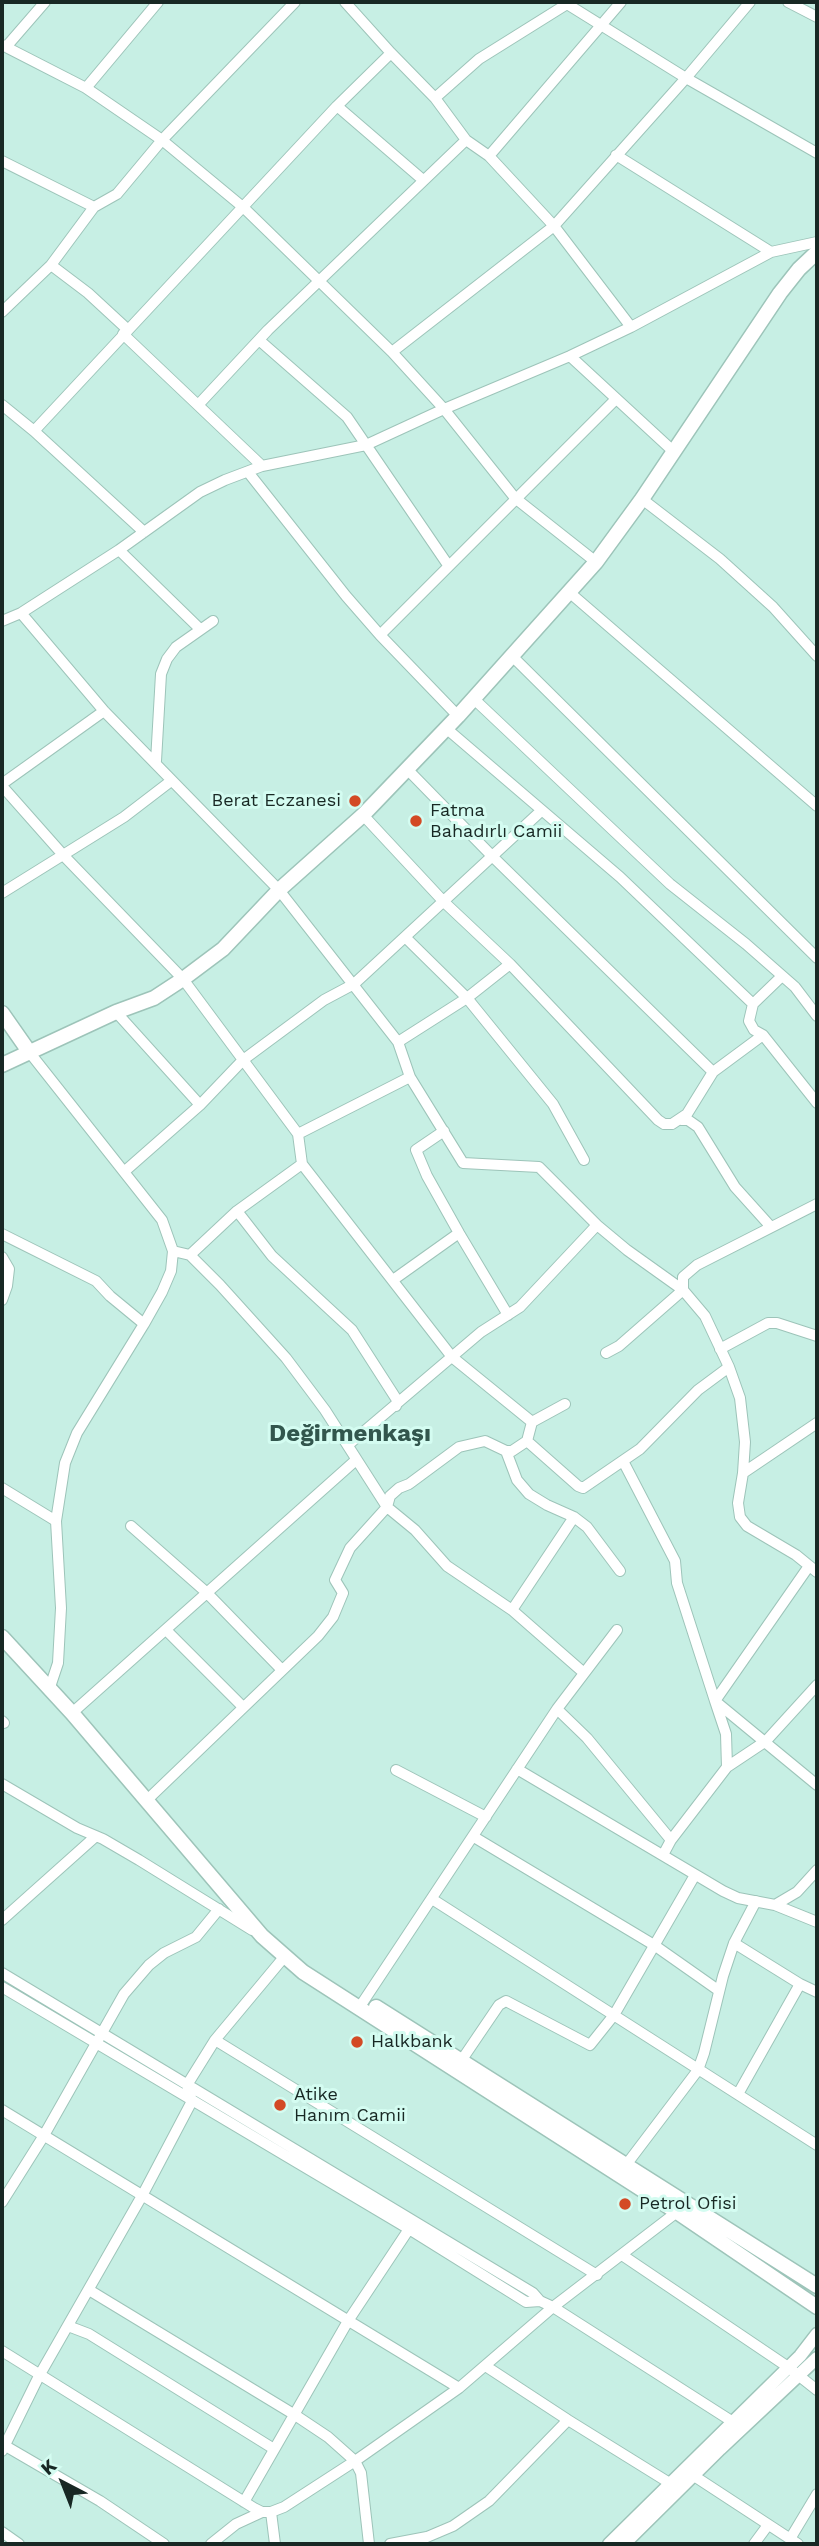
<!DOCTYPE html>
<meta charset="utf-8">
<style>
body{margin:0}
#map{position:relative;width:819px;height:2546px;overflow:hidden;background:#c7efe4;font-family:"Work Sans",sans-serif}
canvas{display:block}
.frame{position:absolute;inset:0;border:4px solid #182824;pointer-events:none}
.north{position:absolute;left:28px;top:2448px;width:70px;height:70px;-webkit-text-stroke:5px #d4fcf1;paint-order:stroke;rotate:318deg;font-size:19px;font-weight:700;line-height:28px;text-align:center;color:#182824}
.north::after{content:'';display:block;margin:auto;width:24px;height:32px;background:#182824;clip-path:polygon(50% 0,100% 100%,50% 72%,0 100%)}
</style>
<div id="map">
<canvas width="819" height="2546"></canvas>
<div class="frame"></div>
<div class="north">K</div>
</div>
<script>
const c = document.querySelector('canvas').getContext('2d');
c.lineJoin = 'round';
const shape = rows => new Path2D(rows.map(r => 'M' + r).join(''));
function trace(path, color, width, dash) { c.strokeStyle = color; c.lineWidth = width; c.lineCap = dash ? 'butt' : 'round'; c.setLineDash(dash || []); c.stroke(path); }
function label(font, color, halo, rows, align = 'center') {
  c.font = font + ' "Work Sans",sans-serif'; c.lineWidth = 6; c.setLineDash([]); c.textBaseline = 'middle'; c.strokeStyle = halo; c.fillStyle = color; for (const [text, x, y, turn = 0] of rows) {
    c.save(); c.translate(x, y); c.rotate((+turn || 0) * Math.PI / 180); c.textAlign = isNaN(turn) ? turn : align; if (halo) c.strokeText(text, 0, 0); c.fillText(text, 0, 0); c.restore();
  }
}
const minor = shape([
 [345,2,391,53,435,98,466,140,489,156,554,226,631,327],
 [788,2,817,17],
 [2,45,86,88,162,140,244,208,392,352,444,409,515,498,596,562],
 [6,47,45,2],
 [86,88,158,2],
 [435,98,479,59,567,4,686,78,817,153],
 [337,106,423,180],
 [616,155,771,252],
 [489,156,621,2],
 [2,161,94,207],
 [51,265,88,293,127,329,123,334,262,466],
 [2,312,51,265,94,207,117,194,162,140,295,2],
 [259,340,347,417,448,565],
 [392,352,554,226,686,78,750,2],
 [570,356,673,451],
 [199,404,268,330,466,140],
 [2,405,34,431,144,532],
 [34,431,337,106,391,53],
 [248,472,346,596,380,635,458,716],
 [642,499,720,559,773,607,817,656],
 [119,550,200,629],
 [569,592,817,806],
 [21,613,104,711,279,890,398,1042,410,1077,298,1134],
 [2,621,21,613,119,550,200,492,225,480,262,466,366,445,444,409,570,356,631,327,771,252,817,242],
 [380,635,616,399],
 [513,657,817,958],
 [474,699,670,884,746,944,795,987,817,1016],
 [447,729,620,877,753,1004],
 [156,761,161,674,167,659,176,647,213,621],
 [407,769,493,857,713,1072],
 [2,784,104,711],
 [2,786,64,856,183,979,298,1134,302,1164,237,1211,190,1255],
 [363,815,444,902,510,964,658,1120,664,1124,672,1124,687,1114,713,1072,763,1035],
 [2,893,124,817,171,781],
 [405,937,467,998,553,1104,584,1160],
 [781,977,753,1004,749,1021,754,1030,763,1035,817,1103],
 [116,1012,200,1105],
 [398,1042,467,998,510,964],
 [30,1053,162,1220,173,1251,171,1271,162,1292,144,1324,77,1433,65,1463,56,1521,61,1608,58,1663,49,1690],
 [410,1077,463,1163,539,1167,597,1225,627,1250,683,1290,705,1316,729,1367,740,1398,745,1442,743,1473,738,1503,740,1517,747,1526,796,1555,817,1572],
 [681,1120,688,1120,698,1127,735,1187,771,1227],
 [444,1131,416,1150,427,1176,459,1233,508,1315],
 [302,1164,452,1357,532,1422],
 [125,1171,200,1105,243,1060,324,1000,354,984,541,811],
 [237,1211,272,1256,352,1330,397,1400,396,1406],
 [2,1234,96,1281,110,1296,144,1324],
 [173,1251,190,1255,220,1285,286,1358,325,1410,387,1507,415,1530,447,1566,512,1610,584,1673],
 [2,1257,9,1269,7,1286,2,1300],
 [393,1280,459,1233],
 [720,1349,768,1323,777,1323,817,1336],
 [606,1353,619,1346,683,1290,683,1277,697,1265,817,1204],
 [527,1441,578,1486,583,1488,640,1449,698,1390,729,1367],
 [348,1445,481,1332,520,1307,597,1225],
 [506,1451,517,1480,529,1494,547,1505,574,1517,587,1527,620,1571],
 [623,1461,675,1561,677,1583,715,1701,817,1785],
 [743,1473,817,1423],
 [2,1488,56,1521],
 [131,1526,206,1592,282,1670],
 [512,1610,574,1517],
 [166,1630,243,1707],
 [557,1709,587,1738,671,1840],
 [72,1713,356,1460],
 [2,1721,4,1723],
 [727,1767,726,1734,715,1701,809,1566],
 [517,1769,723,1891,738,1898,775,1905,817,1922],
 [396,1770,486,1817],
 [2,1784,77,1828,103,1839,139,1860,252,1930],
 [146,1801,318,1636,333,1617,343,1593,335,1580,350,1548,387,1507,390,1496,399,1488,409,1484,459,1447,485,1441,506,1451,512,1451,527,1441,532,1422,565,1404],
 [474,1837,654,1945,718,1990],
 [663,1855,671,1840,727,1767,766,1741,817,1685],
 [432,1899,817,2145],
 [775,1905,797,1892,817,1870],
 [2,1920,96,1836],
 [734,1943,800,1984,817,1992],
 [2,1973,533,2293,540,2301],
 [2,1987,409,2229,526,2302,540,2301,553,2307,733,2422],
 [359,2008,557,1709,617,1630],
 [215,2040,597,2275],
 [461,2061,499,2005,506,2001,590,2045,614,2015,695,1875],
 [738,2094,800,1984],
 [2,2110,459,2388],
 [626,2165,698,2070,704,2053,723,1976,734,1943,756,1901],
 [2,2202,43,2137,124,1994,149,1965,164,1953,196,1937,219,1909],
 [622,2255,788,2367,817,2390],
 [89,2290,295,2415,328,2437,355,2461,361,2473,369,2544],
 [68,2326,89,2334,274,2449],
 [2,2351,254,2508,262,2512,271,2512,284,2507,355,2461,459,2388,553,2307,677,2212],
 [487,2367,568,2420,676,2487],
 [2,2444,100,2501,164,2544],
 [2,2451,39,2376,143,2194,192,2101,187,2085,215,2040,285,1956],
 [688,2472,798,2544],
 [244,2502,348,2321,409,2229],
 [271,2512,275,2544],
 [2,2532,19,2544],
 [790,2539,817,2494],
 [211,2544,236,2524,262,2512],
 [390,2544,427,2537,453,2526,489,2501,568,2420],
 [754,2544,768,2525]
]);
const tertiary = shape([
 [609,2544,800,2356,817,2334],
 [624,2544,720,2449,817,2358]
]);
const secondary = shape([
 [2,1013,30,1053],
 [2,1065,116,1012,154,998,183,979,223,949,279,890,363,815,458,716,596,562,642,499,780,293,799,269,817,252],
 [2,1637,72,1713,262,1936,303,1972,677,2212,817,2307],
 [376,2007,817,2286]
]);
trace(minor, '#9dc4b9', 12);
trace(tertiary, '#9dc4b9', 15);
trace(secondary, '#9dc4b9', 17);
trace(minor, '#fff', 10);
trace(tertiary, '#fff', 12);
trace(secondary, '#fff', 14);
for (const [x, y, r, color] of [
 [355,801,7,"#d34a25"],
 [416,821,7,"#d34a25"],
 [357,2042,7,"#d34a25"],
 [280,2105,7,"#d34a25"],
 [625,2204,7,"#d34a25"]
]) { const dot = new Path2D(); dot.arc(x, y, r, 0, 2 * Math.PI); c.fillStyle = color; c.fill(dot); trace(dot, '#d4fcf1', 2.5); }
label('18px', '#182824', '#d4fcf1', [
 ["Berat Eczanesi",341,801,"right"],
 ["Fatma",430,811],
 ["Bahadırlı Camii",430,832],
 ["Halkbank",371,2042],
 ["Atike",294,2095],
 ["Hanım Camii",294,2116],
 ["Petrol Ofisi",639,2204]
], 'left');
label('bold 24px', '#32564d', '#d4fcf1', [
 ["Değirmenkaşı",350,1434]
]);
</script>
